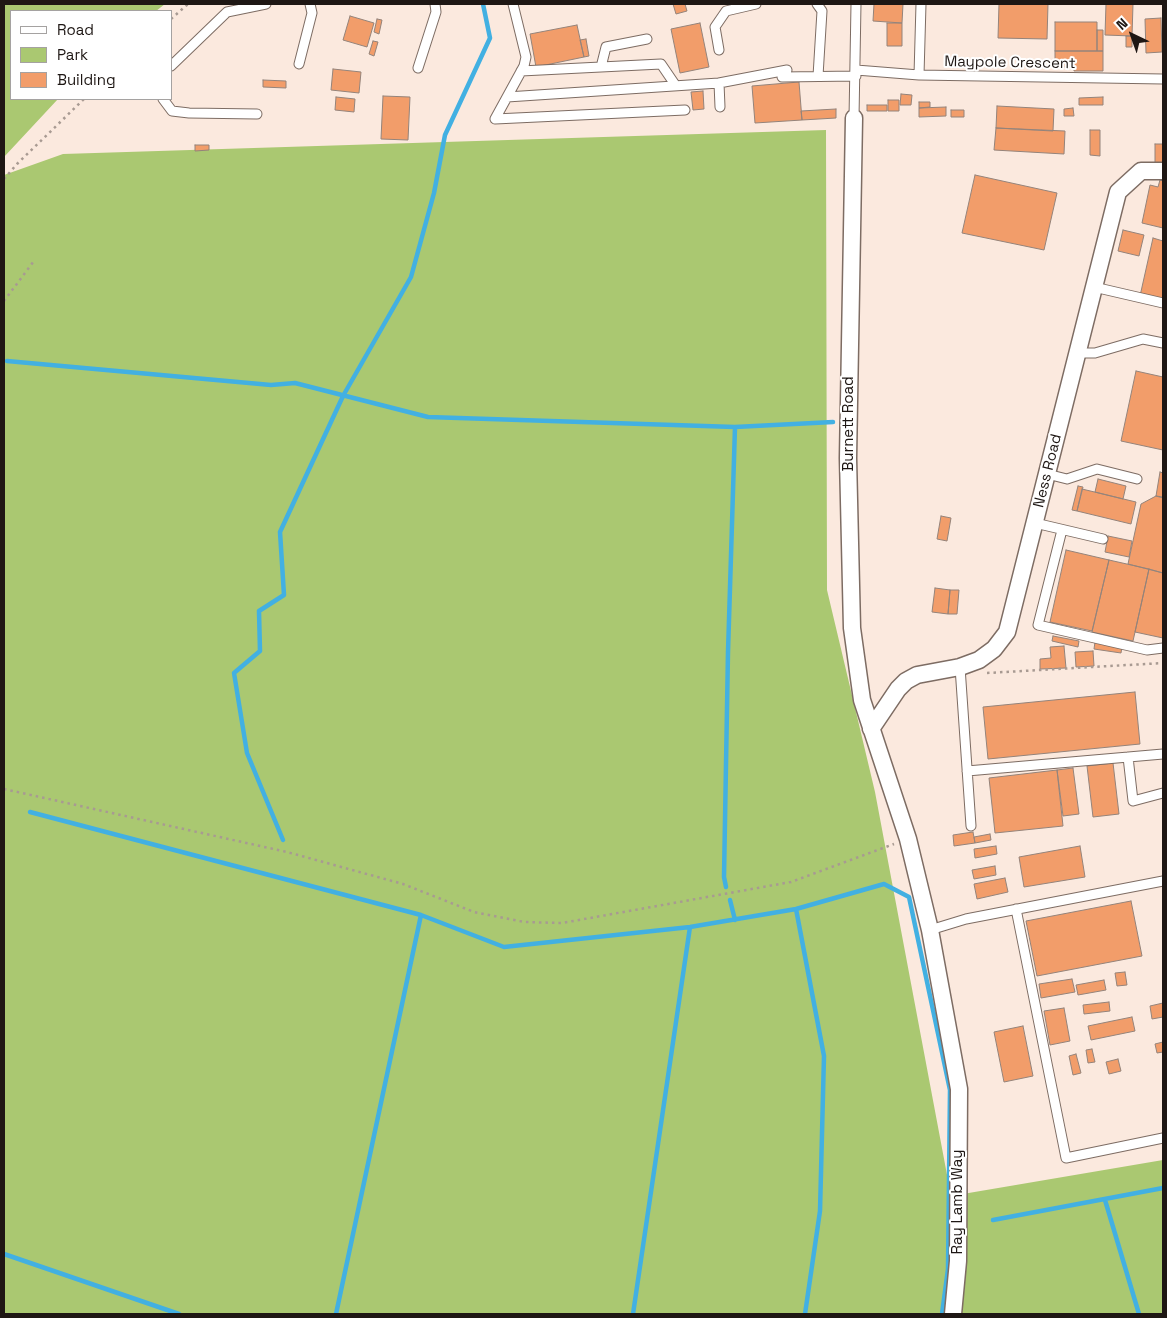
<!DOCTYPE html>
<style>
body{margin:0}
#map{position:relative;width:1167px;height:1318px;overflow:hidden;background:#fbe9de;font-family:"Space Grotesk",sans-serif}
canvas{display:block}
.frame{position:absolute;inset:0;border:5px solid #1e1714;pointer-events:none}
.legend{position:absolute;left:10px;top:10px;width:162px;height:90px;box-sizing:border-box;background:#fff;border:1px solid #a5a2a1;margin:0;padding:6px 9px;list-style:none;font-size:15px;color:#1e1714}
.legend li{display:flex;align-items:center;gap:10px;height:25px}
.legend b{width:25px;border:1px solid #a5a2a1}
.north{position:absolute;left:1107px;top:10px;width:50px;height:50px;-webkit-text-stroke:4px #fff;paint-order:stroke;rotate:318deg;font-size:14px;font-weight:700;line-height:20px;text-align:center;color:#1e1714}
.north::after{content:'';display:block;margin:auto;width:18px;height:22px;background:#1e1714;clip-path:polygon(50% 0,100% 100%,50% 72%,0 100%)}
</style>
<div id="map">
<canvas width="1167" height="1318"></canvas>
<div class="frame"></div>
<ul class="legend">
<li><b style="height:6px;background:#fff"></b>Road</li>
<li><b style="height:14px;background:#aac871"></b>Park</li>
<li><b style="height:14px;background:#f29d6a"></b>Building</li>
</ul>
<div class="north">N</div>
</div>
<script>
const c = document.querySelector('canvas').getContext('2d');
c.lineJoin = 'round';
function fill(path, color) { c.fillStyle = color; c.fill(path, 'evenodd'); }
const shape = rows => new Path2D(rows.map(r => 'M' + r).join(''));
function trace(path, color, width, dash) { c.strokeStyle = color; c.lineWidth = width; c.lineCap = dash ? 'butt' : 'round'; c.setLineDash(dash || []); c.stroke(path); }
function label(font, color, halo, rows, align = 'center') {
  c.font = font + ' "Space Grotesk",sans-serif'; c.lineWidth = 4; c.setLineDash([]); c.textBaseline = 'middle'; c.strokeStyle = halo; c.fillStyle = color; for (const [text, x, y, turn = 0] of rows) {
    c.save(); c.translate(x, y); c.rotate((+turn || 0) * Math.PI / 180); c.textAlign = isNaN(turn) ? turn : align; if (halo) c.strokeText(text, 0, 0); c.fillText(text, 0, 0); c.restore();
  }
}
fill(shape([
 [4,4,165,4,156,11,11,11,11,99,58,99,4,157],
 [826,130,827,590,875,792,951,1196,1163,1160,1163,1314,4,1314,4,175,63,154]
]), '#aac871');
trace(shape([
 [7,361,271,385,295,383,428,417,735,427,833,422],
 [30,812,421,915,504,947,690,927,796,909,884,884,909,897,950,1090,948,1269,942,1314],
 [283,840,247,753,234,673,260,651,259,611,284,595,280,532,343,396,411,277,434,193,445,135,490,38,483,4],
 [726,887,724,877,728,652,735,427],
 [730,900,735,920],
 [796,909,824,1056,820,1211,805,1314],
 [1105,1200,1139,1314],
 [993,1220,1163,1188],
 [4,1254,179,1314],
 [336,1314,421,915],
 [633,1314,690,927]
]), '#42b0e2', 4.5);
const building = shape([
 [673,4,685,4,687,11,676,14,673,4],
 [874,4,903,4,902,23,873,21,874,4],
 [999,4,1048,4,1047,39,998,38,999,4],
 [1106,4,1133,4,1132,36,1105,35,1106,4],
 [350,16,374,23,367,47,343,40,350,16],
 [1161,18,1162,52,1146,53,1145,19,1161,18],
 [377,19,382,20,379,34,374,32,377,19],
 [1055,22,1097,22,1097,51,1055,51,1055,22],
 [700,23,709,67,680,73,671,29,700,23],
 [887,23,902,23,902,46,887,46,887,23],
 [577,25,584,57,536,67,530,34,577,25],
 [1097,30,1103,30,1103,51,1097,51,1097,30],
 [1126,36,1132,36,1132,47,1126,47,1126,36],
 [586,39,589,56,584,57,580,40,586,39],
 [373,41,378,42,374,56,369,54,373,41],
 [1055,51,1103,51,1103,71,1074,71,1074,67,1055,67,1055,51],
 [333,69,361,72,359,93,331,90,333,69],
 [263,80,286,81,286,88,263,87,263,80],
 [799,82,802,120,755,123,752,86,799,82],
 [703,91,704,109,693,110,691,92,703,91],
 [901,94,912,95,911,105,900,105,901,94],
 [383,96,410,97,408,140,381,139,383,96],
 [336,97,355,99,354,112,335,110,336,97],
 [1103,97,1103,105,1079,105,1079,98,1103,97],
 [888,100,899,100,899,111,888,111,888,100],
 [919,102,930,102,930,107,919,108,919,102],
 [867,105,887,105,887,111,867,111,867,105],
 [997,106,1054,109,1053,131,996,128,997,106],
 [946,107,946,116,919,117,919,108,946,107],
 [1073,108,1074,116,1064,116,1064,109,1073,108],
 [836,109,836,118,802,120,801,111,836,109],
 [951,110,964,110,964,117,951,117,951,110],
 [996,128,1065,131,1064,154,994,150,996,128],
 [1090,130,1100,130,1100,156,1090,155,1090,130],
 [1155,144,1163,144,1163,165,1155,165,1155,144],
 [195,145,209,145,209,150,195,151,195,145],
 [975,175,1057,193,1044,250,962,233,975,175],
 [1160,180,1163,181,1163,228,1142,223,1150,185,1158,187,1160,180],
 [1123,230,1144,235,1139,256,1118,251,1123,230],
 [1153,238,1163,241,1163,301,1140,296,1153,238],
 [1136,371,1163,377,1163,450,1121,441,1136,371],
 [1160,472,1163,473,1163,497,1156,496,1160,472],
 [1098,479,1126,486,1123,499,1095,492,1098,479],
 [1078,486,1083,487,1077,511,1072,510,1078,486],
 [1082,489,1136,502,1131,524,1077,511,1082,489],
 [1156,496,1163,498,1163,573,1128,564,1141,504,1156,496],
 [941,516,951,518,947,541,937,539,941,516],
 [1108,536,1132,541,1129,557,1105,552,1108,536],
 [1066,550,1109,560,1092,631,1050,622,1066,550],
 [1109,560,1149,569,1133,641,1092,632,1109,560],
 [1149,569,1163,573,1163,638,1135,632,1149,569],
 [935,588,950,590,948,614,932,612,935,588],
 [950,590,959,590,957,614,948,614,950,590],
 [1053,636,1079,641,1078,647,1052,641,1053,636],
 [1095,642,1122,647,1121,653,1094,649,1095,642],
 [1064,646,1066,668,1040,669,1040,659,1051,658,1050,647,1064,646],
 [1093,651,1094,666,1076,667,1075,652,1093,651],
 [1135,692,1140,744,988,759,983,707,1135,692],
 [1113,763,1119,814,1093,817,1087,766,1113,763],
 [1073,768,1079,814,1063,816,1057,770,1073,768],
 [1057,770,1063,826,995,833,989,778,1057,770],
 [973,832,975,843,954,846,953,835,973,832],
 [990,834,991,840,975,843,974,837,990,834],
 [996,846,997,854,975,858,974,849,996,846],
 [1080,846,1085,877,1024,887,1019,857,1080,846],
 [995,866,996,875,974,879,972,870,995,866],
 [1005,878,1008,892,977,899,974,884,1005,878],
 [1131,901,1142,956,1037,976,1026,921,1131,901],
 [1125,972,1127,985,1117,986,1115,973,1125,972],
 [1072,979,1075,992,1041,998,1039,984,1072,979],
 [1104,980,1106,990,1078,995,1076,985,1104,980],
 [1109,1002,1110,1011,1084,1014,1083,1005,1109,1002],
 [1163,1003,1163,1017,1152,1019,1150,1006,1163,1003],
 [1064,1008,1070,1041,1050,1045,1044,1011,1064,1008],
 [1132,1017,1135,1031,1091,1040,1088,1026,1132,1017],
 [1023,1026,1033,1076,1004,1082,994,1032,1023,1026],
 [1163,1042,1163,1052,1157,1053,1155,1044,1163,1042],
 [1092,1049,1095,1062,1088,1063,1086,1050,1092,1049],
 [1076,1054,1081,1073,1073,1075,1069,1056,1076,1054],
 [1118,1059,1121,1071,1109,1074,1106,1062,1118,1059]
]);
fill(building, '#f29d6a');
trace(building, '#94837a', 1);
const service = shape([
 [513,4,526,57,524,66,495,119,685,110],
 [817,4,822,11,818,76],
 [719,50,715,27,726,11,756,4],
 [299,64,312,13,310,4],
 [171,66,227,12,266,4],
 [601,67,606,47,647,39],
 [418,68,436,12,435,4],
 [856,70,919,75,1163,79],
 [521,71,661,64,676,86],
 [919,75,921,4],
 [782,77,856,76],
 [719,83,787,70],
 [507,97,719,83,720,107],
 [163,99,172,111,189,113,257,114],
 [854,118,856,4],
 [1094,287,1163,303],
 [1077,353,1095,353,1143,339,1163,343],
 [1047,474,1067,479,1097,469,1137,479],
 [1035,523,1103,539],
 [1062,530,1038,625,1147,650,1163,648],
 [960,667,971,826],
 [1128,757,1133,801,1163,793],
 [967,771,1163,754],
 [1016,909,1066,1158,1163,1138],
 [930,930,966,919,1163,881]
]);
const minor = shape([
 [854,118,848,458,852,628,862,700,908,839,930,930,959,1089,958,1261,953,1314],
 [871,729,898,689,906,681,917,675,960,667,979,660,994,649,1007,632,1118,192,1141,171,1163,171]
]);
trace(service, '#7d6c63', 11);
trace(minor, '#7d6c63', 19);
trace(shape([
 [171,19,188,4],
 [4,179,17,164,84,99],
 [4,301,34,261],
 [987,673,1163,663],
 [4,789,287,852,403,884,474,912,524,922,562,923,791,882,894,844]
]), '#a89a92', 2.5, [2.5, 4]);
trace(service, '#fff', 9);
trace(minor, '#fff', 16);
label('15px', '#1e1714', '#fff', [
 ["Maypole Crescent",1010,63,1],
 ["Burnett Road",849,424,-90],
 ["Ness Road",1048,471,-76],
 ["Ray Lamb Way",958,1202,-90]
]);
</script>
